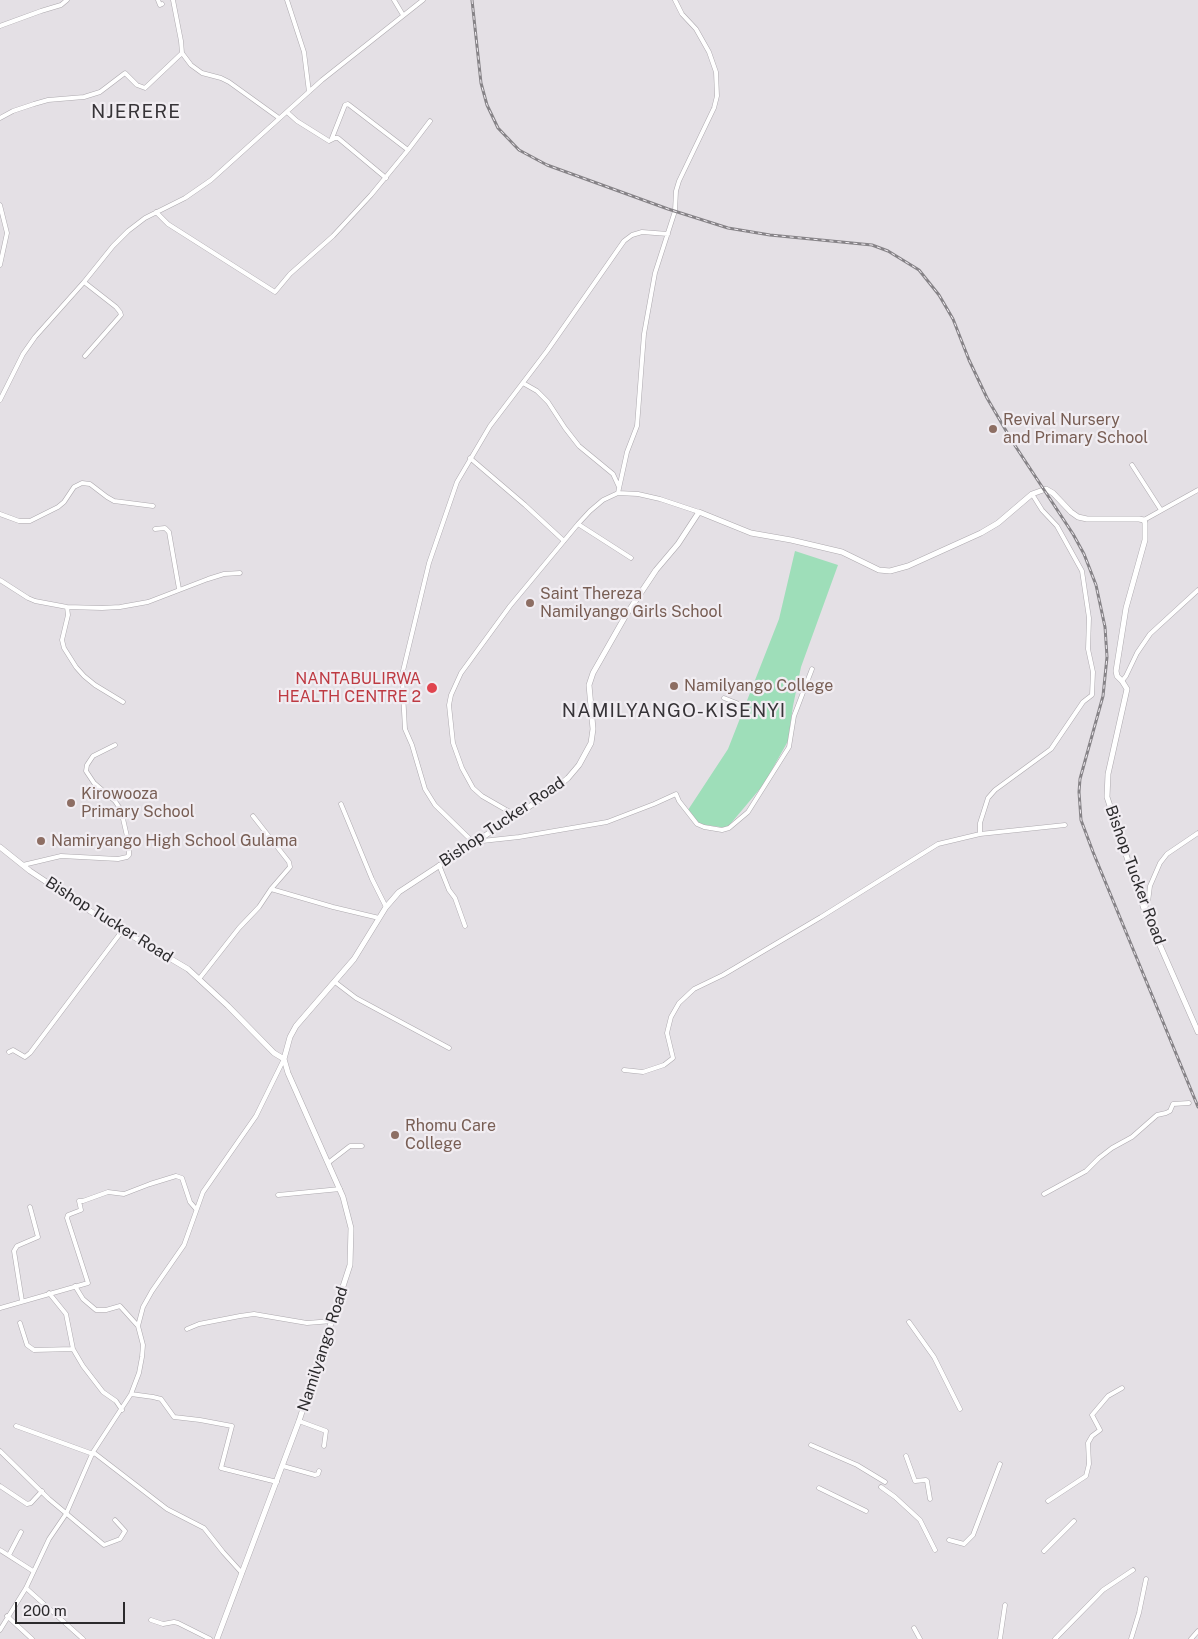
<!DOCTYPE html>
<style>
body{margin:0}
#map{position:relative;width:1198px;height:1639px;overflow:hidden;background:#e4e0e5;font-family:"Public Sans",sans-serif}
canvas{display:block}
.scale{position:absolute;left:15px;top:1602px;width:110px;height:22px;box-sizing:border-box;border:2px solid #2b2a2c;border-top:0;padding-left:6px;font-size:15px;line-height:18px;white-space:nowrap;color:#2b2a2c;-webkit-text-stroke:4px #f1edf2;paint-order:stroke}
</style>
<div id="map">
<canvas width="1198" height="1639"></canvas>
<div class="scale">200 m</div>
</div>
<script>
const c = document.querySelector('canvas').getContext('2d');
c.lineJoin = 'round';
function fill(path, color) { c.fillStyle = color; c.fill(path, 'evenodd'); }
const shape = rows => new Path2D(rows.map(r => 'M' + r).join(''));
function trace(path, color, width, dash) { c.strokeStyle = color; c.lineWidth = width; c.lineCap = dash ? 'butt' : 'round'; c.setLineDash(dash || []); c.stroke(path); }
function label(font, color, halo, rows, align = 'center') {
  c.font = font + ' "Public Sans",sans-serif'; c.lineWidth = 4.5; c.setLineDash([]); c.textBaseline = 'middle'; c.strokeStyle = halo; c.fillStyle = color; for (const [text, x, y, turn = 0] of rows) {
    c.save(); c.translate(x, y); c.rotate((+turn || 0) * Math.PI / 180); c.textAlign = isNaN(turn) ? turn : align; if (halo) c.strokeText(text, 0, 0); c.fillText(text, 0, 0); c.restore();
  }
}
fill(shape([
 [795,551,838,565,801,667,793,706,788,741,764,784,727,828,699,824,688,810,728,749,779,619]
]), '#9edeb9');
const minor = shape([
 [158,0,160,5,162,4],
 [173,0,181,41,182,53,191,65,202,73,221,78,229,82,279,118],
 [287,0,304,52,309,92],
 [394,0,403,15],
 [0,26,41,11,61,5,67,0],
 [287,112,297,121,329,141,335,138,338,138,386,178],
 [0,118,13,111,34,104,48,100,84,97,100,92,125,73,137,85,145,88,182,53],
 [332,138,345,105,348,104,408,150],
 [0,205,7,233,0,265],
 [156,212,168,224,275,292,290,274,333,236,371,195,408,150,430,121],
 [668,234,642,232,632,235,624,241,547,351,490,426,457,482,429,563,402,675,405,729,412,745,425,789,435,805,473,842,519,837,607,822,654,804,676,794,679,801,697,824,704,827,722,830,729,828,748,812,789,747,794,716,812,669],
 [84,282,116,307,120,312,121,315,85,356],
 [523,383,537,391,548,402,565,428,579,446,613,474,619,487],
 [0,400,23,354,35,337,84,282,113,246,128,231,145,218,185,198,211,180,322,80,423,0],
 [470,458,525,505,564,541],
 [1132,465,1161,510],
 [618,493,627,452,637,426,644,334,655,273,675,211,676,191,679,181,714,108,717,96,716,72,709,52,696,29,682,14,675,0],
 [0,514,19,521,30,521,58,507,64,502,74,487,82,483,90,484,107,497,114,501,153,506],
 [1144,520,1198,490],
 [578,524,631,558],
 [155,529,165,528,169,532,179,589],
 [0,580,28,598,35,601,67,607,102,608,120,607,148,602,208,579,224,574,240,573],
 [67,607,68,615,62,640,64,648,76,667,84,676,95,685,123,702],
 [1122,681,1126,676,1137,653,1150,634,1198,590],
 [724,698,739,704],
 [341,804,372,879,386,907],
 [519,814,508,811,482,796,473,788,462,768,453,743,449,705,451,695,461,673,510,606,578,524,590,511,603,500,618,493,638,494,660,499,699,512],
 [980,834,980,823,988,798,995,790,1051,749,1083,702,1092,695,1093,672,1088,649,1089,618,1082,571,1057,526,1042,510,1032,494],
 [23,865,61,856,118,859,127,857,129,855,129,845,121,810,115,801,94,783,86,771,87,765,93,756,115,745],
 [439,865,449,890,455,898,465,926],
 [271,889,333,907,379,918],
 [1144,909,1148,902,1150,886,1160,863,1167,854,1198,833],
 [199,979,239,928,259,907,271,889,290,867,289,862,253,816],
 [335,982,356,998,449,1048],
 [9,1052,13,1050,25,1057,30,1053,122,931],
 [624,1070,643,1072,664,1065,673,1058,667,1033,671,1017,679,1003,694,989,723,975,821,917,938,844,980,834,1065,825],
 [328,1163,350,1146,362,1146],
 [1044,1194,1086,1171,1099,1158,1112,1148,1132,1137,1157,1115,1166,1113,1170,1111,1173,1104,1189,1103],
 [278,1195,340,1189],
 [75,1286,83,1299,96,1310,106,1310,120,1306,138,1326],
 [49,1293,66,1314,73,1349,83,1366,103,1392,116,1401,122,1410],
 [22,1301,14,1251,17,1246,38,1237,30,1207],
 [0,1308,88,1283,67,1218,68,1215,81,1210,79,1201,83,1201,108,1192,124,1194,150,1184,176,1176,182,1178,190,1202,196,1209],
 [909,1322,934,1357,960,1409],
 [20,1323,27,1345,34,1350,73,1349],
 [187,1329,199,1324,240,1316,254,1314,307,1323,332,1321],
 [131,1394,153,1397,161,1399,174,1417,200,1420,232,1426,221,1468,277,1482],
 [299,1421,326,1431,324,1446],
 [16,1426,93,1454],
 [811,1445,857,1465,885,1482],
 [0,1451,49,1499,104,1545,120,1539,125,1531,115,1520],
 [93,1452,167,1509,204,1528,223,1552,242,1573],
 [906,1456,915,1481,926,1480,927,1481,930,1499],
 [283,1466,315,1475,318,1474,319,1471],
 [0,1486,27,1504,31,1503,42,1491],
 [881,1487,895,1497,920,1520,935,1550],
 [819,1488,866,1511],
 [1048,1501,1086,1476,1089,1464,1088,1443,1092,1436,1100,1430,1092,1415,1108,1396,1122,1388],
 [949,1540,964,1544,973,1535,1000,1464],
 [0,1550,33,1571],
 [1044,1551,1074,1521],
 [9,1555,21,1532],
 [26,1588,83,1639],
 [7,1616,32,1639],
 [151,1620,163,1624,174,1622,178,1623,210,1639],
 [914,1628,920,1639],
 [0,1630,26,1588,49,1539,66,1514,93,1452,131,1394,139,1373,142,1357,143,1345,138,1326,143,1307,152,1291,184,1245,203,1192,256,1116,284,1059],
 [1000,1639,1005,1605],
 [1055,1639,1103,1590,1133,1570],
 [1131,1639,1139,1613,1146,1579],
 [1191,1639,1198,1631]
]);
const major = shape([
 [0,847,30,871,90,911,188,969,228,1006,274,1053,284,1059],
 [284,1059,290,1037,296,1026,354,959,386,907,399,892,547,795,568,778,579,765,591,743,593,729,589,685,593,673,626,615,656,570,678,544,699,512,751,533,791,540,842,552,879,570,890,571,908,566,981,533,998,523,1032,494,1046,489,1053,493,1071,512,1078,517,1087,519,1139,519,1144,520,1145,523,1145,540,1126,608,1116,671,1117,676,1122,681,1127,689,1108,774,1107,797,1144,909,1198,1032],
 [217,1639,299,1421,350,1265,351,1228,343,1197,288,1073,284,1059]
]);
trace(minor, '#ada9ae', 5);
trace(major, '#ada9ae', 6);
trace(minor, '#fff', 4);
trace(major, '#fff', 5);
const rail = shape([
 [472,0,481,83,487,105,498,128,519,150,547,165,668,209,728,228,770,235,872,245,888,251,919,270,939,295,953,319,969,360,987,398,1012,441,1073,534,1084,554,1096,585,1105,627,1107,657,1103,696,1080,779,1079,792,1081,820,1093,852,1198,1107]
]);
trace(rail, '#868387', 3);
trace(rail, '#f1edf2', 1, [4]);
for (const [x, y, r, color] of [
 [993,429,5,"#8d6e63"],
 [530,603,5,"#8d6e63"],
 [674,686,5,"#8d6e63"],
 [432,688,6,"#e0444e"],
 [71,803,5,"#8d6e63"],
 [41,841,5,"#8d6e63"],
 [395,1135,5,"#8d6e63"]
]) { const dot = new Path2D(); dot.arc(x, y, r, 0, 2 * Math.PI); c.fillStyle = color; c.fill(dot); trace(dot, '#f1edf2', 2); }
label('16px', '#785e54', '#f1edf2', [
 ["Revival Nursery",1003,420],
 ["and Primary School",1003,438],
 ["Saint Thereza",540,594],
 ["Namilyango Girls School",540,612],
 ["Namilyango College",684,686],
 ["Kirowooza",81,794],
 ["Primary School",81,812],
 ["Namiryango High School Gulama",51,841],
 ["Rhomu Care",405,1126],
 ["College",405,1144]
], 'left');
label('16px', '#be3a42', '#f1edf2', [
 ["NANTABULIRWA",421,679],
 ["HEALTH CENTRE 2",421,697]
], 'right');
label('16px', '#2b2a2c', '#f1edf2', [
 ["Bishop Tucker Road",502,822,-34],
 ["Bishop Tucker Road",1135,875,70],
 ["Bishop Tucker Road",109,920,32],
 ["Namilyango Road",323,1349,-72]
]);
c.letterSpacing = '1px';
label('19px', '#373438', '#f1edf2', [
 ["NJERERE",136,112],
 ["NAMILYANGO-KISENYI",674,711]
]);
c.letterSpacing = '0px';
</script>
